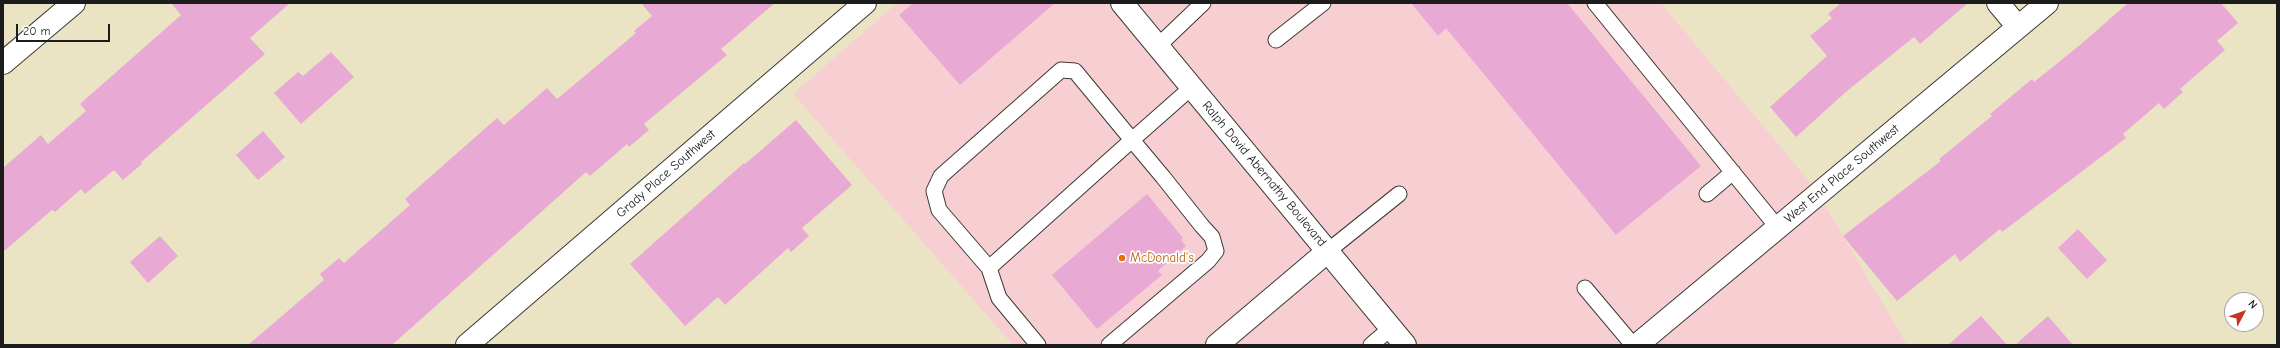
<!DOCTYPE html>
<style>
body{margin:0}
#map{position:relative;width:2280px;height:348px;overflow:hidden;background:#ebe4c4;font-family:"Comic Neue",sans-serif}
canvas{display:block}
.frame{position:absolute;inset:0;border:4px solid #1c1c1c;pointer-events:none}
.north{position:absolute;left:2224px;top:292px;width:40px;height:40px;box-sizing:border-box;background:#fff;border:1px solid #a4a4a4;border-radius:50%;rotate:49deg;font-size:11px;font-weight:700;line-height:16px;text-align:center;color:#1c1c1c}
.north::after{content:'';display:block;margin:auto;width:14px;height:18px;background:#c8321e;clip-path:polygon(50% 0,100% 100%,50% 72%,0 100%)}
.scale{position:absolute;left:16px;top:24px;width:94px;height:18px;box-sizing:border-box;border:2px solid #1c1c1c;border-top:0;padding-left:5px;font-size:12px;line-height:14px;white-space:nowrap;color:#1c1c1c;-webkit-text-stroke:3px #fff;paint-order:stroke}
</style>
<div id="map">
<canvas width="2280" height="348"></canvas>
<div class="frame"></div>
<div class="north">N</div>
<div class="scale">20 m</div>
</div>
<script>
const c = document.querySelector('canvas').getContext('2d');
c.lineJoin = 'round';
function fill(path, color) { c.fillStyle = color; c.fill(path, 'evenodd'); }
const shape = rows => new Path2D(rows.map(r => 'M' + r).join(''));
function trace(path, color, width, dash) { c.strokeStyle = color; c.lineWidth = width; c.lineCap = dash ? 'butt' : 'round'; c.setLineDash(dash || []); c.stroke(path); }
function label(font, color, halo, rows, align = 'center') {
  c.font = font + ' "Comic Neue",sans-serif'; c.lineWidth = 3.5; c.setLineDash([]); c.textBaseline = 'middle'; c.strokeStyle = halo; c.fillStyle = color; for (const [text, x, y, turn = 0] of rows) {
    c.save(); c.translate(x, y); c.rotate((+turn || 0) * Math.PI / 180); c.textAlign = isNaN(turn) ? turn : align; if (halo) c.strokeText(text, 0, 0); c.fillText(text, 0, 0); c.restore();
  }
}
fill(shape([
 [897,3,1661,3,1815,188,1907,345,1013,345,793,94]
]), '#f7cfd2');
fill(shape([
 [171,3,290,3,250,38,265,54,141,162,142,164,123,180,114,170,85,194,81,189,55,212,52,210,3,252,3,168,41,135,48,144,86,111,80,104,181,15],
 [641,3,775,3,721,49,727,55,644,124,649,130,629,147,627,144,590,176,586,172,392,345,248,345,324,280,320,274,339,258,344,263,410,205,405,199,497,118,504,125,547,88,557,99,636,33,634,31,652,16],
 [913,3,1055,3,960,85,899,15],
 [1411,3,1567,3,1701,166,1616,235,1446,28,1438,36],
 [1841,3,1968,3,1920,44,1914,37,1847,91,1796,137,1770,107,1827,56,1810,36,1832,18,1828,14],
 [2128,3,2221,3,2238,23,2217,41,2225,50,2180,89,2183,92,2164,109,2159,103,2123,134,2126,138,2002,232,2000,229,1960,262,1955,254,1897,301,1843,236,1941,161,1939,159,1992,116,1990,114,2032,79,2034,82,2080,45],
 [331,52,354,77,301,124,274,93,298,72,303,76],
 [796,120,852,185,802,228,809,236,791,252,788,248,725,305,718,297,685,326,630,264,744,163,745,164],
 [263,131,285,157,258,180,236,155],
 [1147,194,1183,238,1181,240,1186,246,1158,271,1162,275,1097,329,1052,275],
 [2078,229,2107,260,2087,279,2058,248],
 [160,236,178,256,148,283,130,262],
 [1981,316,2007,345,1948,345],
 [2048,316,2073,345,2015,345]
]), '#e9a9d5');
const lane = shape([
 [1595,3,1778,228],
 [1276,40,1323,3],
 [1158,46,1203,3],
 [1707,194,1733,172],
 [1328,251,1399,194],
 [989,268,999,298,1038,345],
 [1585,288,1633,345],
 [1109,345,1208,261,1216,251,1212,237,1202,226,1163,177,1132,140,1075,71,1061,70,941,176,934,191,939,210,989,268,1132,140,1192,87],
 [1371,345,1391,328]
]);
const street = shape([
 [1998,3,2018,27],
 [3,63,74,3],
 [467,345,865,3],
 [1217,345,1328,251],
 [1637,345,2047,3]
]);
const secondary = shape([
 [1122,3,1405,345]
]);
trace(lane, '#3b3a35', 17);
trace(street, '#3b3a35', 24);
trace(secondary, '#3b3a35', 24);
trace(lane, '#fff', 15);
trace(street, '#fff', 22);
trace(secondary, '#fff', 22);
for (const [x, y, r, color] of [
 [1122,258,4,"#e8710a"]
]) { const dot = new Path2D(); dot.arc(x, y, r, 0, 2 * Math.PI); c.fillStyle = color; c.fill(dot); trace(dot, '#fff', 1.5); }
label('13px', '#1c1c1c', '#fff', [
 ["Grady Place Southwest",666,174,-41],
 ["Ralph David Abernathy Boulevard",1264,174,50],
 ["West End Place Southwest",1842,174,-40]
]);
label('13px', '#c56008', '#fff', [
 ["McDonald's",1130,258]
], 'left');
</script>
